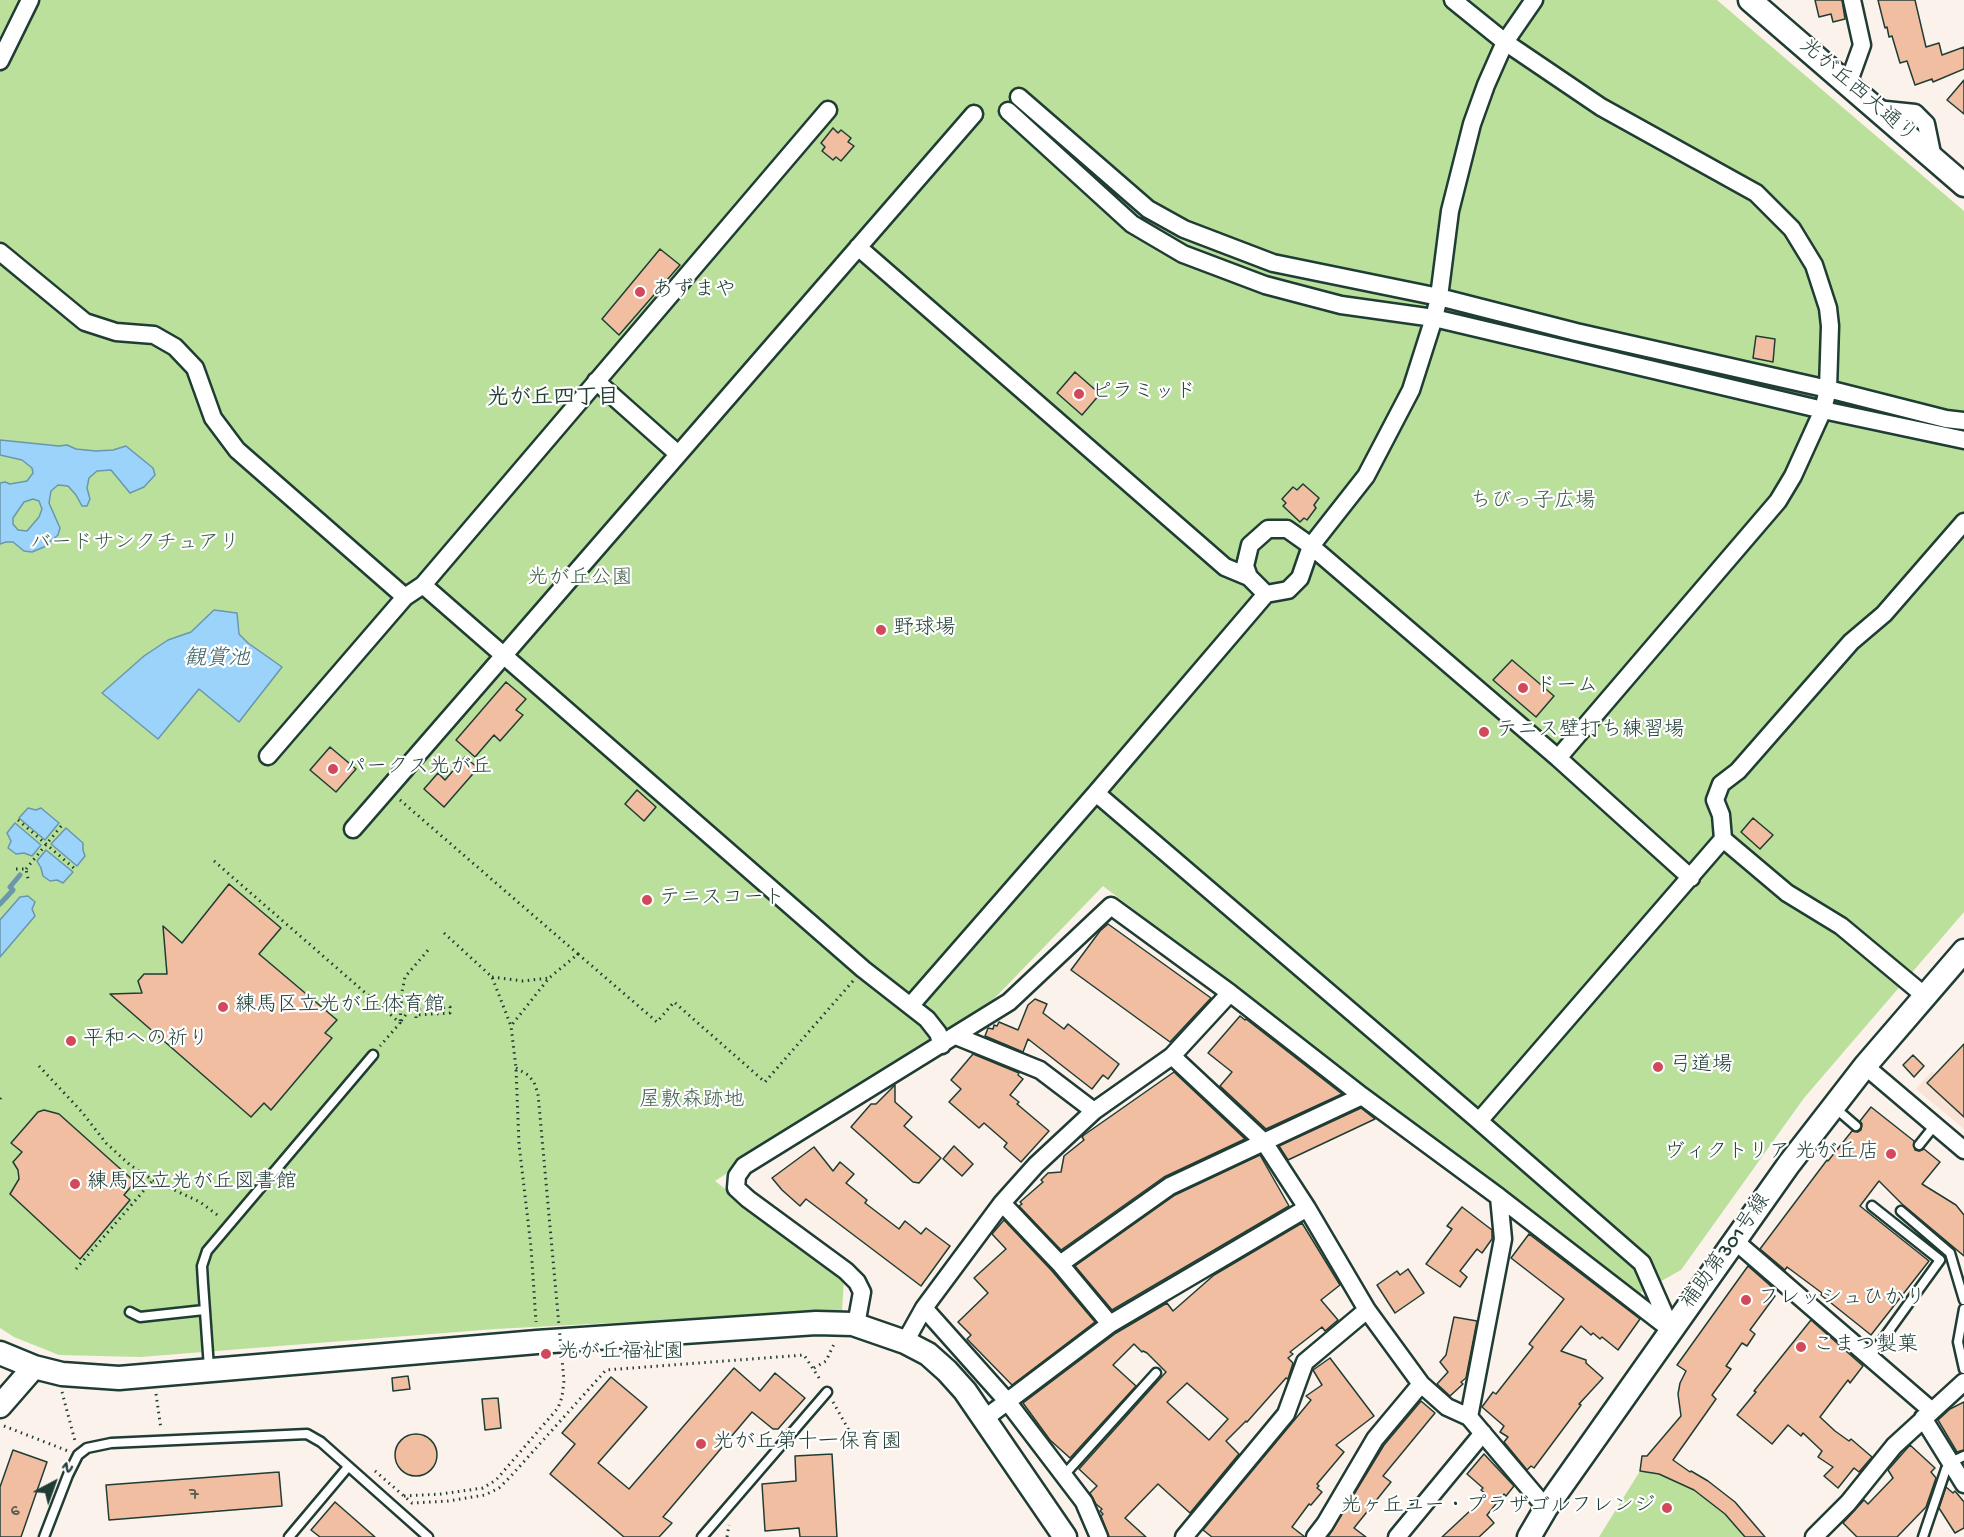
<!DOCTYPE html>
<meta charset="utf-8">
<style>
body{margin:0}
#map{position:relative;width:1964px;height:1537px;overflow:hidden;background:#fcf2ec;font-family:"Gochi Hand",sans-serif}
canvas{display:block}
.north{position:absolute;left:24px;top:1453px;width:60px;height:60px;-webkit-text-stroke:4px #fff;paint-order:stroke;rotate:41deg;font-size:16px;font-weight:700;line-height:24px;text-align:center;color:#1f3d34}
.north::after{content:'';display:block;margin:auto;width:21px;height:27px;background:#1f3d34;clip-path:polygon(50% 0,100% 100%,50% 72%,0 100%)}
</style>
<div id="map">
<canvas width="1964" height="1537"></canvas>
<div class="north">N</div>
</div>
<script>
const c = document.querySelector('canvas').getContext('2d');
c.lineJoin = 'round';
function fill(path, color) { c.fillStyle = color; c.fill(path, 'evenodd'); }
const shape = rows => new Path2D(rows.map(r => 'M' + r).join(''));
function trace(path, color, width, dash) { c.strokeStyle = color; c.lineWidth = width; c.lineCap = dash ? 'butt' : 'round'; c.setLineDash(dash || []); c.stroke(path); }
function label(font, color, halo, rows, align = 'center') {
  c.font = font + ' "Gochi Hand","Klee One",sans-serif'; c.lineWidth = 4.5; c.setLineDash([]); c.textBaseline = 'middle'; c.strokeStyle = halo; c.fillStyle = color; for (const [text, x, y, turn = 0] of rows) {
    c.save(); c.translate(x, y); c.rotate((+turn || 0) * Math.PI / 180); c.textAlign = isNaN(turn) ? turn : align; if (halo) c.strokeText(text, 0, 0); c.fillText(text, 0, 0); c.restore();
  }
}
fill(shape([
 [1932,1071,1964,1100,1964,1129,1916,1089]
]), '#f9e2d6');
fill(shape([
 [0,0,1717,0,1964,211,1964,912,1804,1098,1681,1270,1638,1294,1103,886,988,1005,715,1181,844,1280,842,1311,495,1329,140,1357,59,1355,14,1337,0,1328],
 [1640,1471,1659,1474,1694,1490,1725,1514,1745,1537,1599,1537]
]), '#bae09b');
const water = shape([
 [0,440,59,446,67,445,76,449,96,451,113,450,126,446,153,468,155,475,144,487,130,493,111,470,97,471,89,478,87,488,90,499,87,506,82,506,76,495,68,486,58,485,51,491,49,503,60,528,58,535,44,547,32,552,24,551,13,542,6,542,0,544,0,483,5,482,10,484,27,481,33,473,32,468,22,460,0,455,0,440],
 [33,499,39,501,42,509,39,517,27,531,18,530,13,524,13,518,24,502,33,499],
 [214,610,237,613,239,634,248,643,282,667,239,722,199,689,158,739,102,693,144,656,168,640,191,632,214,610],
 [28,808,36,810,41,808,59,823,45,840,19,818,28,808],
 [15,823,41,845,32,856,24,853,16,854,8,848,11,841,7,833,15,823],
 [66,828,83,843,83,850,85,856,77,866,51,844,66,828],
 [46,850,73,872,63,883,57,880,50,881,43,876,41,868,37,861,46,850],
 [28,896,35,902,32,909,35,916,0,957,0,920,20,897,28,896]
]);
fill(water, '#9cd3fb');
trace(water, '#6a97ab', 1.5);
trace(shape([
 [0,904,13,890,10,887,20,875]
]), '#6a97ab', 5);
const building = shape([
 [1815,0,1842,0,1845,19,1833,22,1831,14,1819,17,1815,0],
 [1878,0,1915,0,1926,47,1939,43,1942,55,1964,47,1964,69,1933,82,1932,79,1915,85,1907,61,1900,63,1892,36,1889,37,1887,27,1885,28,1878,0],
 [1964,80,1964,114,1947,100,1964,80],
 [833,128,838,133,841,130,851,138,848,142,854,146,841,161,836,157,833,160,822,151,825,147,821,143,833,128],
 [660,249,680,265,619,335,602,319,660,249],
 [1756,336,1775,339,1773,362,1753,358,1756,336],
 [1075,372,1100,394,1082,415,1057,393,1075,372],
 [1303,484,1319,498,1314,505,1316,508,1307,520,1304,518,1300,522,1283,506,1286,503,1282,499,1293,487,1297,490,1303,484],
 [1512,660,1554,696,1536,717,1493,680,1512,660],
 [506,682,526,699,516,710,523,715,500,741,494,735,475,757,456,740,506,682],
 [330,747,356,769,336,792,310,770,330,747],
 [465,757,478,768,444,807,424,789,438,773,445,780,465,757],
 [637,790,656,807,644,821,625,804,637,790],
 [1753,818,1773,835,1760,849,1741,832,1753,818],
 [229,884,281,928,259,954,337,1020,325,1033,332,1038,271,1110,264,1103,251,1117,110,994,142,993,138,981,144,974,167,974,163,926,182,943,229,884],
 [1108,924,1211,998,1170,1042,1071,970,1100,931,1108,924],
 [1035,999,1047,1004,1043,1013,1064,1029,1068,1024,1119,1064,1108,1079,1103,1075,1092,1089,1028,1039,1023,1052,985,1036,988,1028,993,1029,994,1025,997,1026,999,1022,1018,1030,1028,1005,1035,999],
 [1240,1016,1245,1020,1246,1019,1342,1094,1266,1129,1220,1086,1232,1072,1208,1053,1240,1016],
 [1964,1044,1964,1117,1927,1083,1964,1044],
 [973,1054,1019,1073,1018,1075,1023,1079,1010,1095,1019,1102,1017,1104,1049,1131,1021,1162,1004,1147,1007,1143,984,1123,979,1128,949,1102,961,1089,951,1080,973,1054],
 [1913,1055,1924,1066,1914,1077,1903,1065,1913,1055],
 [1174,1072,1245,1139,1164,1177,1061,1250,1019,1206,1022,1204,1020,1202,1043,1182,1041,1180,1048,1173,1061,1172,1064,1156,1084,1140,1082,1137,1084,1135,1174,1072],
 [895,1085,895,1102,912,1117,904,1126,941,1158,919,1183,913,1182,851,1127,871,1104,876,1104,895,1085],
 [1871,1107,1914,1141,1915,1150,1919,1151,1924,1149,1940,1162,1922,1184,1956,1205,1964,1215,1964,1256,1902,1204,1879,1181,1860,1206,1929,1261,1871,1335,1821,1295,1822,1293,1787,1267,1785,1270,1760,1249,1827,1160,1828,1161,1852,1131,1858,1132,1861,1130,1862,1124,1860,1121,1871,1107],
 [1361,1108,1375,1119,1288,1160,1279,1146,1361,1108],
 [44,1110,59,1114,135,1182,124,1195,130,1200,80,1259,10,1194,19,1179,18,1170,13,1162,22,1152,11,1143,38,1112,44,1110],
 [954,1146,973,1164,962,1176,943,1159,954,1146],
 [814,1147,833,1171,840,1162,854,1174,846,1183,867,1200,865,1203,899,1229,905,1221,921,1234,926,1228,950,1246,921,1286,806,1199,800,1206,782,1190,772,1178,814,1147],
 [1260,1155,1289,1206,1112,1310,1075,1266,1175,1195,1260,1155],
 [1462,1207,1492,1230,1492,1239,1482,1253,1477,1249,1460,1271,1467,1277,1460,1287,1426,1264,1452,1229,1447,1226,1462,1207],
 [1004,1220,1052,1271,1095,1322,1012,1385,967,1339,971,1335,958,1322,988,1293,974,1278,1006,1249,992,1234,1004,1220],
 [1302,1223,1340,1285,1321,1300,1338,1320,1325,1331,1322,1327,1290,1352,1293,1354,1288,1358,1293,1363,1288,1379,1286,1378,1247,1422,1246,1421,1226,1441,1239,1454,1190,1513,1158,1484,1125,1518,1146,1537,1109,1537,1101,1516,1103,1514,1100,1511,1102,1509,1096,1504,1090,1493,1097,1486,1079,1469,1166,1372,1147,1353,1143,1351,1142,1352,1134,1344,1113,1365,1136,1386,1070,1458,1050,1440,1023,1403,1116,1333,1167,1303,1173,1311,1214,1275,1302,1223],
 [1187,1383,1228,1419,1209,1440,1167,1402,1187,1383],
 [1529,1234,1640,1319,1618,1350,1602,1337,1600,1339,1593,1333,1591,1335,1581,1326,1561,1351,1586,1360,1586,1363,1603,1378,1579,1404,1581,1405,1534,1468,1531,1466,1527,1470,1504,1442,1508,1437,1500,1432,1504,1426,1482,1407,1493,1392,1496,1394,1533,1347,1529,1344,1564,1299,1511,1258,1529,1234],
 [1748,1266,1773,1288,1770,1292,1775,1296,1750,1330,1755,1334,1747,1346,1742,1343,1726,1366,1731,1369,1712,1395,1716,1399,1673,1460,1690,1472,1691,1471,1708,1481,1735,1502,1765,1537,1745,1537,1725,1514,1694,1490,1659,1474,1640,1471,1642,1456,1647,1456,1681,1416,1678,1394,1680,1383,1686,1371,1677,1365,1748,1266],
 [1408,1269,1424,1293,1395,1313,1377,1285,1397,1271,1400,1275,1408,1269],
 [1454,1317,1477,1321,1466,1378,1461,1382,1463,1384,1450,1396,1437,1384,1448,1372,1440,1362,1446,1355,1454,1317],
 [1811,1320,1863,1366,1850,1383,1848,1380,1820,1417,1835,1431,1849,1441,1851,1439,1872,1457,1859,1472,1854,1468,1838,1488,1824,1476,1833,1467,1818,1457,1822,1451,1803,1433,1801,1436,1788,1425,1772,1444,1737,1415,1756,1392,1754,1391,1811,1320],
 [1330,1358,1374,1416,1336,1445,1344,1452,1317,1484,1319,1486,1317,1488,1322,1492,1311,1505,1309,1504,1292,1527,1305,1537,1212,1537,1203,1530,1311,1400,1306,1396,1322,1385,1313,1370,1330,1358],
 [734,1368,760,1391,775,1373,805,1398,778,1429,773,1429,752,1412,663,1517,672,1523,659,1537,624,1537,550,1474,575,1444,562,1433,611,1377,647,1407,598,1463,629,1489,734,1368],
 [408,1376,410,1389,393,1391,392,1378,408,1376],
 [498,1398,501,1428,485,1430,482,1399,498,1398],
 [1421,1401,1435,1413,1383,1476,1391,1482,1354,1528,1366,1537,1328,1537,1384,1445,1421,1401],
 [1964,1402,1964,1450,1957,1452,1938,1420,1950,1409,1964,1402],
 '395 1455a21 21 0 1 1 42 0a21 21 0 1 1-42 0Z',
 [1910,1445,1935,1468,1931,1472,1936,1478,1926,1507,1897,1537,1857,1537,1843,1523,1864,1500,1868,1504,1893,1478,1888,1470,1910,1445],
 [13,1450,47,1462,21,1537,0,1537,0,1487,13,1450],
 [832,1454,837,1537,800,1537,799,1528,765,1531,762,1484,796,1481,795,1456,832,1454],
 [1484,1454,1514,1486,1506,1496,1504,1494,1487,1515,1494,1523,1479,1537,1442,1537,1487,1495,1481,1490,1483,1488,1467,1474,1484,1454],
 [279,1472,282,1506,109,1520,106,1485,279,1472],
 [1946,1487,1953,1493,1955,1491,1964,1502,1964,1528,1955,1533,1939,1508,1946,1487],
 [335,1502,375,1537,320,1537,311,1530,335,1502]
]);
fill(building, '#f1bea2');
trace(building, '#1f3d34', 1.5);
const lane = shape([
 [1834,1107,1856,1126],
 [1919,1145,1935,1125],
 [1901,1211,1950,1253,1964,1300],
 [1964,1309,1958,1342,1964,1369],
 [130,1312,140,1317,204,1310],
 [1870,1357,1940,1260,1872,1206],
 [209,1368,203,1283,202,1266,207,1251,373,1055],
 [1064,1475,1156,1373],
 [44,1537,68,1475,78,1455,87,1448,111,1443,307,1434,321,1442,428,1537],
 [289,1537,348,1467],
 [702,1537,827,1392],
 [1923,1537,1946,1469,1951,1462,1964,1456]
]);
const street = shape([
 [1453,0,1505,42,1601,107,1756,193,1792,229,1814,265,1828,308,1830,326,1828,389,1823,410,1793,476,1778,501,1558,758],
 [1534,0,1505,42,1486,85,1472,124,1450,211,1439,297,1434,318,1411,390,1366,476,1311,546,1558,758,1691,878],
 [0,61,30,0],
 [1848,84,1862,45,1852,0],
 [1019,97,1148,209,1184,229,1273,263,1439,297,1576,332,1828,389,1946,419,1964,421],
 [1876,109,1915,113,1926,124,1933,158],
 [1008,111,1132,224,1183,254,1265,285,1341,305,1434,318,1823,410,1964,440],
 [858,247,1225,567,1249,577],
 [0,252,85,322,116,332,154,335,175,347,195,368,213,418,237,450,405,597],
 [596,381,678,454],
 [423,585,863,969,927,1019,938,1033,942,1045],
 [268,756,405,597,423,585,828,110],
 [1096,793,1479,1121,1723,839,1787,893,1841,926,1925,996],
 [353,829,974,114],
 [1723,839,1721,815,1715,800,1721,784,1738,771,1851,642,1884,614,1964,522],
 [911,1005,1096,793,1266,594,1288,590,1300,578,1311,546,1287,529,1268,529,1250,545,1245,566,1249,577,1266,594],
 [956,1036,1040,1070,1094,1111],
 [1172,1056,1264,1142,1307,1208,1367,1310,1421,1384,1447,1407,1469,1417,1546,1508],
 [1865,1066,1964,1150],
 [1479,1121,1642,1263,1671,1329],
 [1002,1203,1060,1264,1110,1324],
 [1735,1241,1932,1411],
 [1060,1264,1170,1186,1362,1096],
 [924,1308,1007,1401,1084,1502,1099,1537],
 [856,1325,862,1292,857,1282,846,1271,748,1199,736,1188,737,1176,744,1166,1009,1002,1111,906,1230,993,1362,1096,1499,1197,1671,1330],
 [905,1342,924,1308,1002,1203,1036,1165,1094,1111,1172,1056,1230,993],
 [1469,1417,1503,1239,1499,1197],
 [1923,1418,1964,1484],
 [984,1419,1110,1324,1307,1208],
 [1184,1537,1286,1414,1305,1362,1367,1310],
 [1315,1537,1325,1524,1375,1439,1421,1384],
 [1397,1537,1483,1433],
 [1814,1537,1848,1503,1894,1446,1964,1382]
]);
const secondary = shape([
 [1750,0,1964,185],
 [0,1353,34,1367,62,1374,119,1378,537,1342,816,1323,853,1324,905,1342,928,1354,947,1371,965,1391,1065,1537],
 [0,1406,34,1367],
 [1529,1537,1546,1508,1789,1164,1865,1066,1964,951]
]);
trace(lane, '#1f3d34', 13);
trace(street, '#1f3d34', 21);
trace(secondary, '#1f3d34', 27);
trace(shape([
 [400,800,578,954,549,978,511,1026],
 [18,820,75,869],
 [214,861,400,1023,380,1046],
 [16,869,26,869,28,879],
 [26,869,62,825],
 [444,933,492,977,511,1026,516,1068,519,1144,531,1247,536,1322],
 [578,954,657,1022,674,1002,765,1082,853,981],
 [492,977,523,981,549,978],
 [416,1018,416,1015,450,1013,450,1007,409,1010,400,1023,402,992,405,977,429,949],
 [39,1066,81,1111,106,1143,130,1165,153,1180,200,1202,220,1217],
 [0,1099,2,1096],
 [76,1269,153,1180],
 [814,1368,826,1361,835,1342],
 [62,1392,75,1441],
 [156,1394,161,1429],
 [833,1402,859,1448],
 [4,1426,68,1451],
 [375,1471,412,1503,448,1501,485,1495,499,1488,511,1476,606,1370,804,1355,821,1381],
 [727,1537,729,1525]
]), '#1f3d34', 3, [1.5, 4.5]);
trace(lane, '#fff', 8);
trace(street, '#fff', 16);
trace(secondary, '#fff', 22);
trace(shape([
 [404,1496,441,1494,483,1488,496,1480,558,1408,562,1397,564,1381,538,1094,534,1082,528,1075,516,1068]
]), '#1f3d34', 3, [1.5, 4.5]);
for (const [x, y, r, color] of [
 [640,292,6,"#d1495b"],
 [1079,394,6,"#d1495b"],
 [881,630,6,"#d1495b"],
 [1523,688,6,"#d1495b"],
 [1484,732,6,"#d1495b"],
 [333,769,6,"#d1495b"],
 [647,900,6,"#d1495b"],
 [223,1007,6,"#d1495b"],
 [71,1041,6,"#d1495b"],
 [1658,1067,6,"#d1495b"],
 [1891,1154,6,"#d1495b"],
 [75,1184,6,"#d1495b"],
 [1746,1300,6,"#d1495b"],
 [1801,1347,6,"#d1495b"],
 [546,1354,6,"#d1495b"],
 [701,1444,6,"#d1495b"],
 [1667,1508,6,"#d1495b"]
]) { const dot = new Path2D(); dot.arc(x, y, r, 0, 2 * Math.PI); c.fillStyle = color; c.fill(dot); trace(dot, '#fff', 2); }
label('18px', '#545d50', null, [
 ["7",194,1496],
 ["6",15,1512]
]);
label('21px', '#1f3d34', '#fff', [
 ["光が丘西大通り",1857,92,41],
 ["補助第301号線",1727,1252,-54]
]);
label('21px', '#1f3d34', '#fff', [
 ["あずまや",652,292],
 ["ピラミッド",1091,394],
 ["野球場",893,630],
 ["ドーム",1535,688],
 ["テニス壁打ち練習場",1496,732],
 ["パークス光が丘",345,769],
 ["テニスコート",659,900],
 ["練馬区立光が丘体育館",235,1007],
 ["平和への祈り",83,1041],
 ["弓道場",1670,1067],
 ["ヴィクトリア 光が丘店",1879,1154,"right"],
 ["練馬区立光が丘図書館",87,1184],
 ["フレッシュひかり",1758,1300],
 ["こまつ製菓",1813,1347],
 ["光が丘福祉園",558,1354],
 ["光が丘第十一保育園",713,1444],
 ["光ヶ丘ユー・プラザゴルフレンジ",1655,1508,"right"]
], 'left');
label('21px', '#3e5e49', '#fff', [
 ["ちびっ子広場",1533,503],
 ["バードサンクチュアリ",135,545],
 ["光が丘公園",580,580],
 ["屋敷森跡地",692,1102]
]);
label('bold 22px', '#1f3d34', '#fff', [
 ["光が丘四丁目",553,400]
]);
label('italic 22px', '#3e6266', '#fff', [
 ["観賞池",217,661]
]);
</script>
